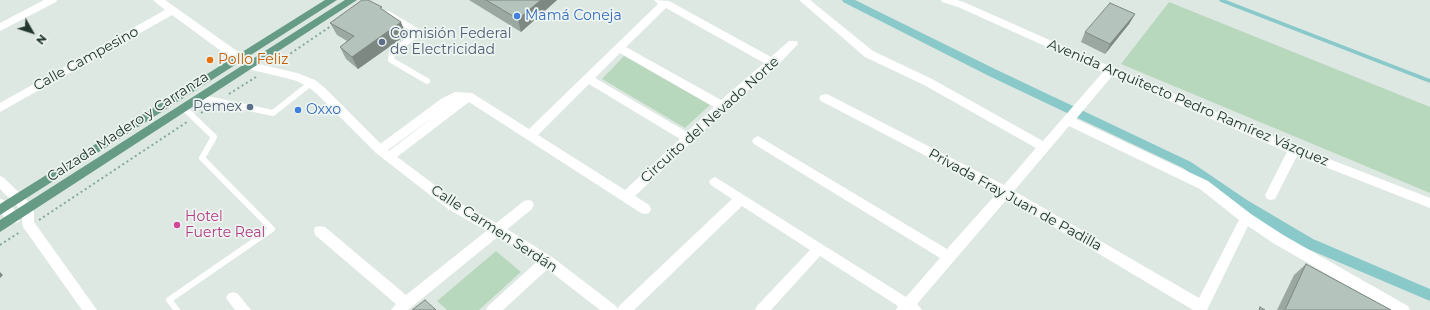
<!DOCTYPE html>
<meta charset="utf-8">
<style>
body{margin:0}
#map{position:relative;width:1430px;height:310px;overflow:hidden;background:#dee8e2;font-family:Montserrat,sans-serif}
canvas{display:block}
.north{position:absolute;left:12px;top:12px;width:40px;height:40px;-webkit-text-stroke:3px #eef5f1;paint-order:stroke;rotate:129deg;font-size:11px;font-weight:700;line-height:16px;text-align:center;color:#21372e}
.north::after{content:'';display:block;margin:auto;width:14px;height:18px;background:#21372e;clip-path:polygon(50% 0,100% 100%,50% 72%,0 100%)}
</style>
<div id="map">
<canvas width="1430" height="310"></canvas>
<div class="north">N</div>
</div>
<script>
const c = document.querySelector('canvas').getContext('2d');
c.lineJoin = 'round';
function fill(path, color) { c.fillStyle = color; c.fill(path, 'evenodd'); }
const shape = rows => new Path2D(rows.map(r => 'M' + r).join(''));
function trace(path, color, width, dash) { c.strokeStyle = color; c.lineWidth = width; c.lineCap = dash ? 'butt' : 'round'; c.setLineDash(dash || []); c.stroke(path); }
function label(font, color, halo, rows, align = 'center') {
  c.font = font + ' Montserrat,sans-serif'; c.lineWidth = 3.5; c.setLineDash([]); c.textBaseline = 'middle'; c.strokeStyle = halo; c.fillStyle = color; for (const [text, x, y, turn = 0] of rows) {
    c.save(); c.translate(x, y); c.rotate((+turn || 0) * Math.PI / 180); c.textAlign = isNaN(turn) ? turn : align; if (halo) c.strokeText(text, 0, 0); c.fillText(text, 0, 0); c.restore();
  }
}
fill(shape([
 [1169,2,1430,107,1430,193,1121,64],
 [624,56,710,105,685,128,602,79],
 [496,251,521,272,479,310,447,310,437,301]
]), '#b8d8bd');
trace(shape([
 [1221,0,1430,81]
]), '#89c9ca', 3.5);
fill(shape([
 [842,0,855,0,997,70,1191,162,1247,200,1313,239,1430,289,1430,301,1303,247,1239,208,1183,168,989,76,843,2,842,0]
]), '#89c9ca');
trace(shape([
 [278,62,334,24],
 [229,94,256,77],
 [201,113,209,108],
 [39,220,187,122],
 [0,245,20,232]
]), '#81aa97', 2, [2, 3]);
trace(shape([
 [388,14,417,31,413,37,392,53,391,60,427,81],
 [202,98,273,113,311,83],
 [177,310,169,300,272,229,202,158,214,137,185,109]
]), '#fff', 6);
fill(shape([
 [44,0,57,0,56,2,0,31,0,23,44,0],
 [153,0,165,0,244,56,245,59,244,62,236,62,172,15,0,112,0,103,165,10,153,0],
 [654,0,669,1,771,57,789,41,797,41,798,44,777,66,726,109,635,196,649,205,651,209,649,213,645,214,641,213,469,102,393,160,389,162,385,160,383,157,385,154,437,114,384,153,380,155,376,153,374,150,376,147,441,99,455,92,472,93,529,129,658,4,654,0],
 [666,8,764,63,721,100,626,47,666,8],
 [620,53,714,107,687,132,595,78,620,53],
 [589,84,680,139,625,190,538,135,589,84],
 [799,0,810,0,873,51,932,79,1043,141,1103,72,958,7,942,2,941,0,957,0,966,3,1063,46,1298,147,1430,198,1430,208,1297,156,1275,199,1271,200,1267,199,1265,195,1287,152,1112,76,1076,119,1208,181,1251,214,1283,235,1408,306,1410,310,1390,310,1273,243,1248,226,1207,310,1193,310,1007,199,917,304,922,310,896,310,898,306,820,256,771,310,755,310,757,306,810,250,742,206,634,310,617,310,619,306,732,199,711,185,709,182,711,179,715,177,906,297,940,258,754,144,752,141,754,138,758,136,947,249,997,193,821,101,819,98,821,95,825,94,829,95,1004,185,1036,148,924,85,865,57,799,0],
 [1069,126,1200,189,1239,220,1199,298,1014,191,1069,126],
 [528,200,532,201,534,205,532,209,408,310,391,310,396,304,315,235,314,231,315,227,320,226,325,227,406,295,524,201,528,200],
 [28,204,32,205,34,209,34,222,97,310,82,310,23,227,22,223,22,209,24,205,28,204],
 [547,255,552,257,554,261,552,265,503,310,486,310,488,306,542,257,547,255],
 [233,292,238,294,251,310,235,310,226,298,228,294,233,292]
]), '#fff');
fill(shape([
 [240,55,255,63,297,73,315,80,325,88,384,147,456,201,502,226,552,257,616,306,618,310,600,310,542,265,492,234,448,209,376,153,317,94,307,86,294,80,248,69,236,62,235,59,236,56,240,55],
 [0,176,4,178,32,205,34,209,32,213,28,214,24,213,0,189,0,176],
 [0,199,4,200,19,214,20,218,19,222,14,223,9,222,0,212,0,199]
]), '#fff');
fill(shape([
 [325,0,337,0,0,215,0,204,325,0],
 [345,0,357,0,0,232,0,220,345,0]
]), '#669b86');
fill(shape([
 [469,0,557,0,521,32],
 [384,11,406,35,358,69,346,59,340,47,347,41,337,35,330,23],
 [1135,14,1129,24,1105,54,1081,42,1085,32],
 [1306,264,1391,310,1277,310,1294,275]
]), '#9ba8a1');
fill(shape([
 [541,0,557,0,521,32,518,19],
 [1135,14,1129,24,1105,54,1110,44],
 [401,22,406,35,358,69,352,57],
 [0,272,3,275,0,278]
]), '#7e8883');
const building = shape([
 [362,0,368,0,382,7,380,8,401,22,352,57,340,47,354,36,330,23,362,0],
 [486,0,541,0,518,19,486,0],
 [1110,3,1135,14,1110,44,1085,32,1110,3],
 [1306,264,1391,310,1285,310,1306,264],
 [425,300,436,310,412,310,425,300],
 [1260,307,1265,310,1259,310,1260,307]
]);
fill(building, '#b4c3bb');
trace(building, '#7e8883', 1);
for (const [x, y, r, color] of [
 [517,16,4,"#3f7fe0"],
 [382,42,4,"#5c6f8a"],
 [210,60,4,"#e8710a"],
 [250,107,4,"#5c6f8a"],
 [298,110,4,"#3f7fe0"],
 [177,225,4,"#d1479c"]
]) { const dot = new Path2D(); dot.arc(x, y, r, 0, 2 * Math.PI); c.fillStyle = color; c.fill(dot); trace(dot, '#eef5f1', 1.5); }
label('14px', '#366cbe', '#eef5f1', [
 ["Mamá Coneja",525,16],
 ["Oxxo",306,110]
], 'left');
label('14px', '#4e5e75', '#eef5f1', [
 ["Comisión Federal",390,34],
 ["de Electricidad",390,50],
 ["Pemex",242,107,"right"]
], 'left');
label('14px', '#21372e', '#eef5f1', [
 ["Calle Campesino",86,59,-29],
 ["Avenida Arquitecto Pedro Ramírez Vázquez",1188,103,23],
 ["Circuito del Nevado Norte",710,120,-42],
 ["Calzada Madero y Carranza",128,127,-33],
 ["Privada Fray Juan de Padilla",1015,200,29],
 ["Calle Carmen Serdán",494,229,33]
]);
label('14px', '#c56008', '#eef5f1', [
 ["Pollo Feliz",218,60]
], 'left');
label('14px', '#b23c85', '#eef5f1', [
 ["Hotel",185,217],
 ["Fuerte Real",185,233]
], 'left');
</script>
